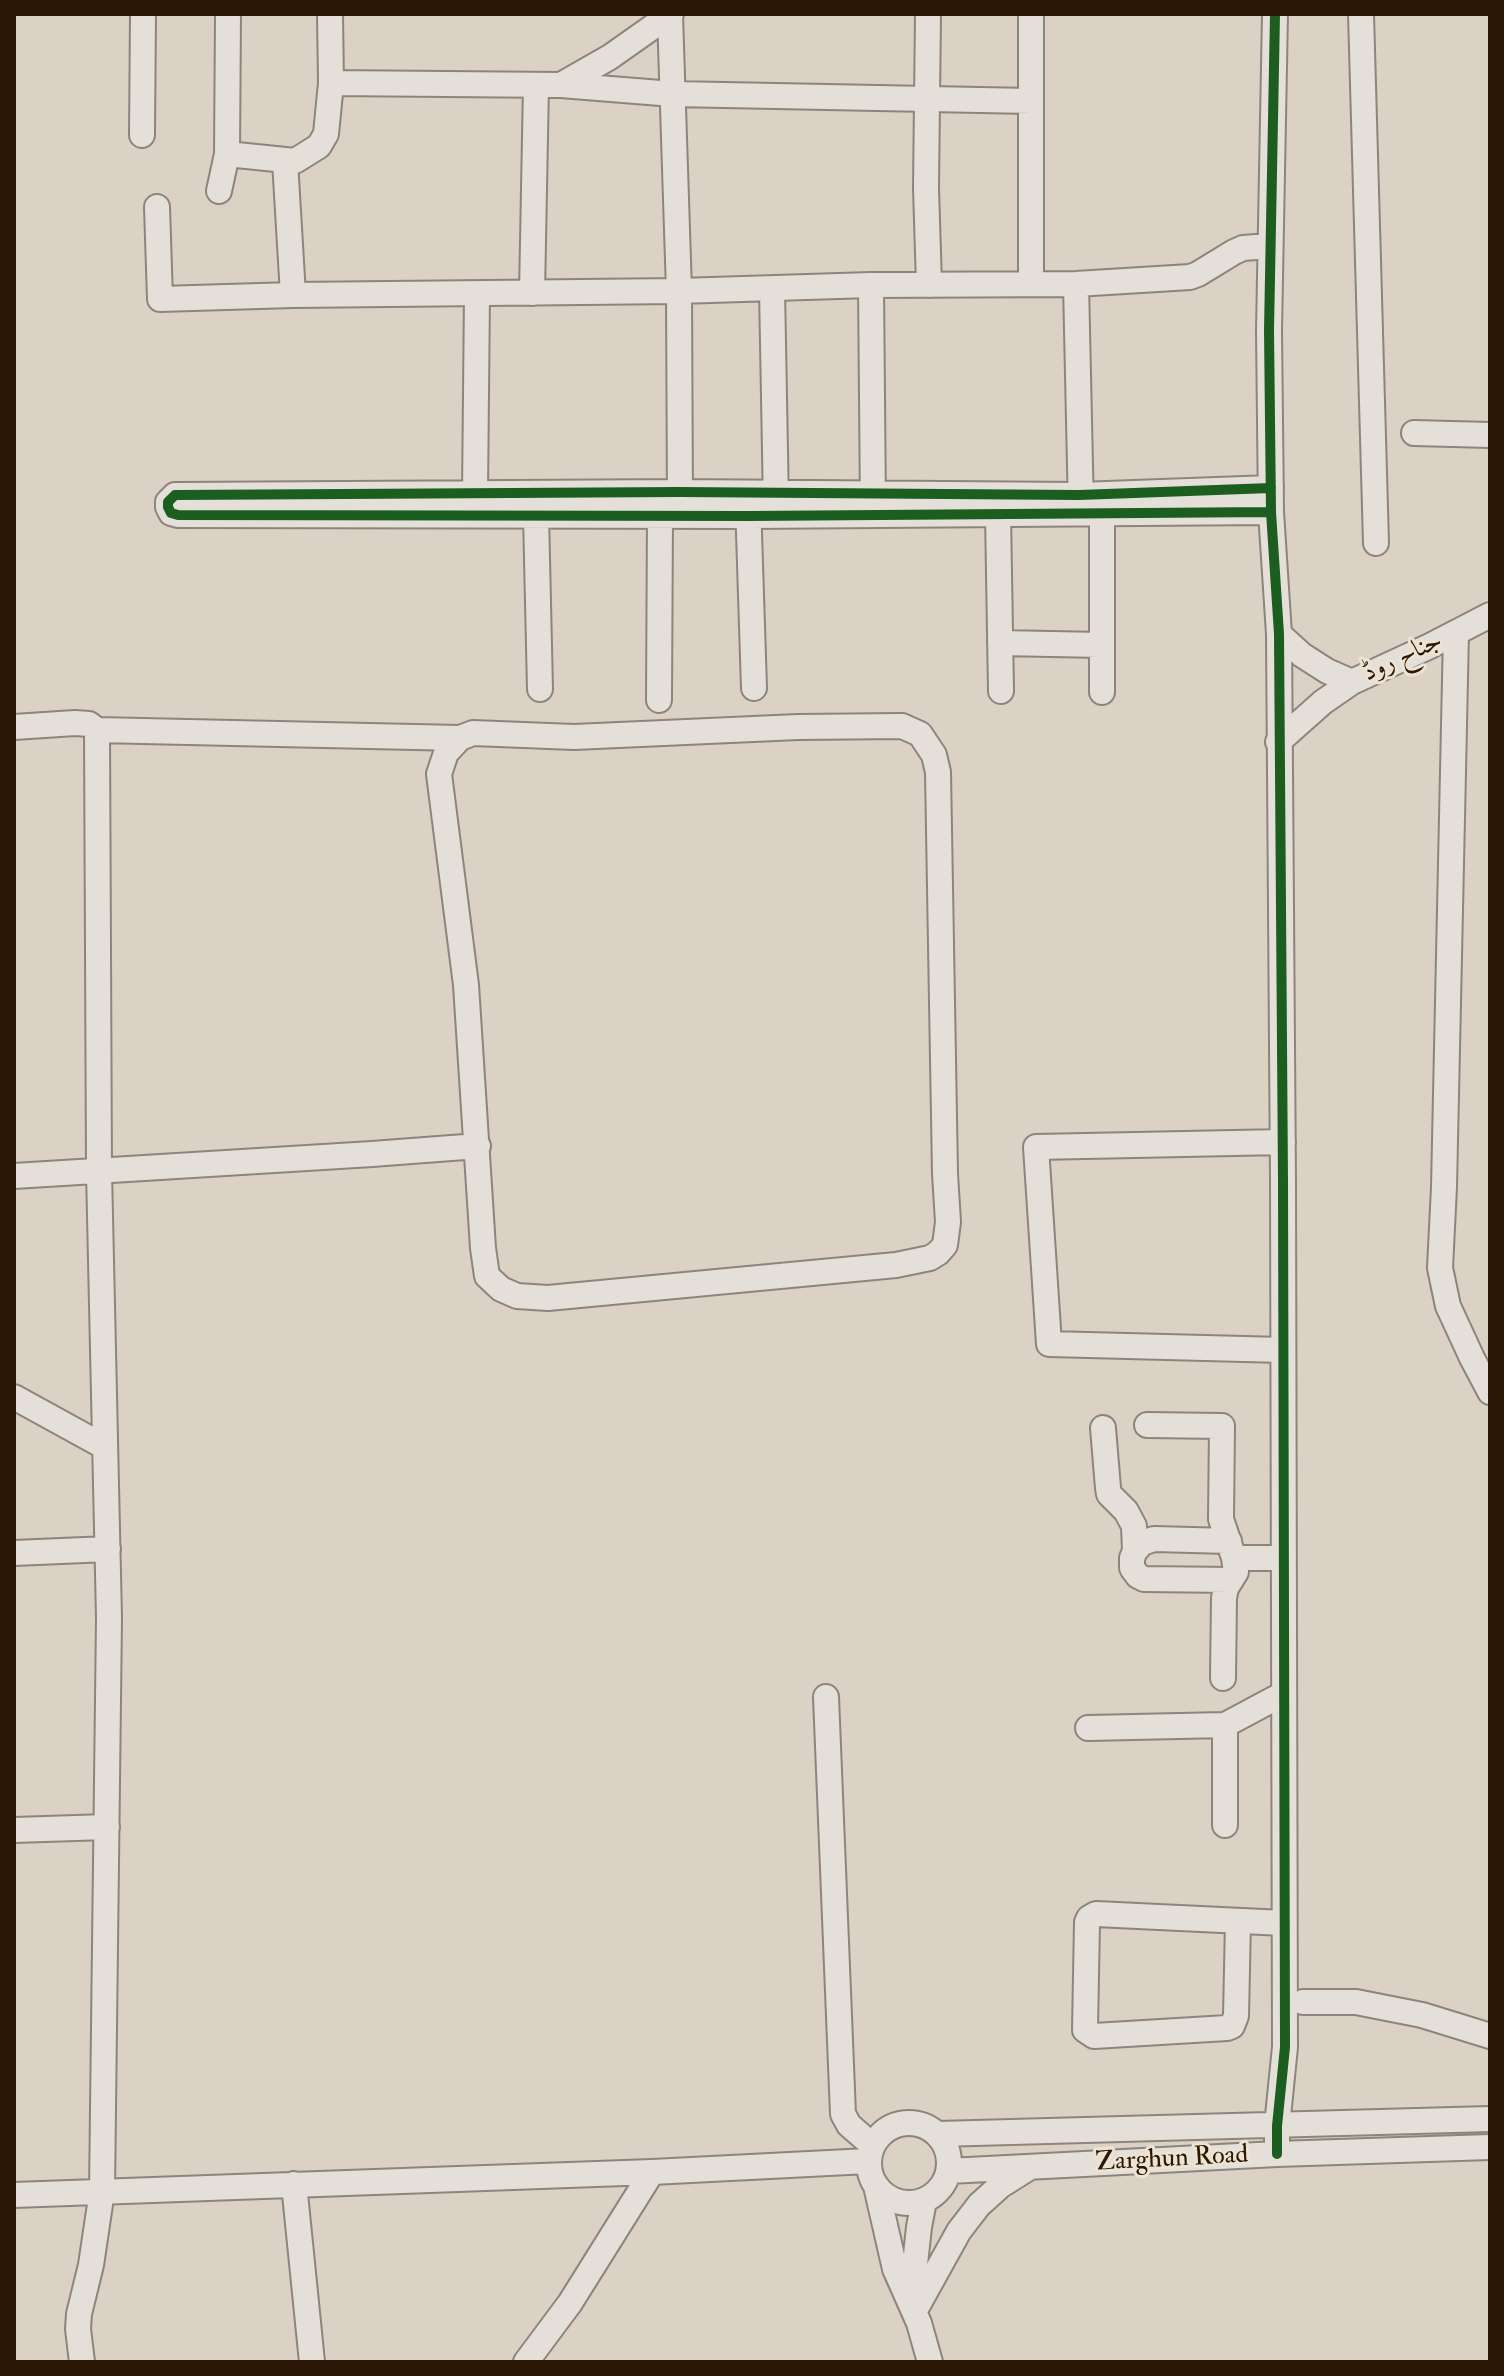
<!DOCTYPE html>
<meta charset="utf-8">
<style>
body{margin:0}
#map{position:relative;width:1504px;height:2376px;overflow:hidden;background:#dbd2c5;font-family:"IM FELL Double Pica",serif}
canvas{display:block}
.frame{position:absolute;inset:0;border:16px solid #2b1705;pointer-events:none}
</style>
<div id="map">
<canvas width="1504" height="2376"></canvas>
<div class="frame"></div>
</div>
<script>
const c = document.querySelector('canvas').getContext('2d');
c.lineJoin = 'round';
const shape = rows => new Path2D(rows.map(r => 'M' + r).join(''));
function trace(path, color, width, dash) { c.strokeStyle = color; c.lineWidth = width; c.lineCap = dash ? 'butt' : 'round'; c.setLineDash(dash || []); c.stroke(path); }
function label(font, color, halo, rows, align = 'center') {
  c.font = font + ' "IM FELL Double Pica",Amiri,serif'; c.lineWidth = 6; c.setLineDash([]); c.textBaseline = 'middle'; c.strokeStyle = halo; c.fillStyle = color; for (const [text, x, y, turn = 0] of rows) {
    c.save(); c.translate(x, y); c.rotate((+turn || 0) * Math.PI / 180); c.textAlign = isNaN(turn) ? turn : align; if (halo) c.strokeText(text, 0, 0); c.fillText(text, 0, 0); c.restore();
  }
}
const minor = shape([
 [928,14,926,188,929,285],
 [1275,14,1269,330,1271,512,1279,634,1283,1181,1285,2047,1277,2126,1277,2154],
 [1361,14,1376,543],
 [670,15,679,291,680,505],
 [331,83,561,85,673,94,1031,101],
 [561,85,610,57,671,14],
 [142,135,143,14],
 [227,154,295,161,319,146,326,134,331,83,330,14],
 [285,161,293,295],
 [219,191,227,154,228,14],
 [157,207,160,299,293,295,679,291,871,285,1076,284,1190,277,1198,274,1234,252,1243,248,1270,246],
 [1031,284,1031,14],
 [1076,284,1081,511],
 [871,285,873,509],
 [772,289,776,506],
 [532,293,536,85],
 [1414,433,1490,435],
 [748,502,754,688],
 [472,509,475,494,477,294],
 [1271,512,749,516,178,515,171,513,168,507,168,502,175,495,679,492,1079,495,1271,488],
 [998,514,1001,691],
 [536,515,540,689],
 [1456,633,1444,1187,1440,1268,1448,1306,1472,1358,1490,1392],
 [1279,634,1302,655,1327,671,1352,682],
 [1000,643,1102,645],
 [1102,692,1102,513],
 [659,700,660,515],
 [902,726,920,734,934,755,938,772,945,1174,948,1222,945,1245,938,1253,930,1258,896,1265,548,1298,517,1296,501,1289,487,1276,483,1248,466,985,439,774,446,753,460,738,473,733,574,737,798,727,902,726],
 [14,727,75,723,89,724,97,730,99,1171,109,1618,102,2191,91,2265,79,2314,78,2329,82,2362],
 [97,730,460,738],
 [1278,742,1323,702,1352,682,1430,646,1490,615],
 [1283,1142,1036,1147,1049,1344,1283,1350],
 [14,1176,372,1154,478,1146],
 [14,1397,105,1447],
 [1147,1425,1222,1426,1221,1519,1234,1558,1236,1572,1226,1588,1224,1598,1223,1678],
 [1103,1428,1108,1488,1109,1494,1126,1511,1134,1526,1135,1551],
 [1229,1541,1154,1539,1142,1543,1135,1551,1132,1558,1132,1568,1138,1576,1144,1579,1231,1580],
 [14,1553,108,1549],
 [1234,1558,1283,1558],
 [826,1697,843,2114,849,2125,872,2145],
 [1088,1728,1225,1725,1283,1694],
 [1225,1825,1225,1725],
 [14,1830,107,1827],
 [1238,1921,1236,2016,1232,2026,1227,2028,1094,2036,1085,2030,1087,1922,1089,1918,1096,1914,1284,1923],
 [1303,2002,1356,2002,1422,2015,1490,2036],
 '869 2163a40 40 0 1 1 80 0a40 40 0 1 1-80 0Z',
 [938,2134,1490,2119],
 [949,2171,1277,2154,1490,2147],
 [294,2184,312,2362],
 [876,2186,895,2269,919,2323,930,2362],
 [14,2195,652,2172,868,2161],
 [918,2305,959,2231,979,2205,1000,2186,1027,2169],
 [918,2305,915,2264,919,2227,924,2201],
 [526,2362,570,2303,652,2172]
]);
trace(minor, '#8d857b', 28);
trace(minor, '#e4dfd8', 24);
trace(shape([
 [1275,14,1269,330,1271,512,1279,634,1283,1181,1285,2047,1277,2126,1277,2154],
 [1271,512,749,516,178,515,171,513,168,507,168,502,175,495,679,492,1079,495,1271,488]
]), '#1b5e20', 10);
label('26px', '#2b1705', '#ede3d3', [
 ["جناح روڈ",1403,658,-25],
 ["Zarghun Road",1172,2160,-3]
]);
</script>
